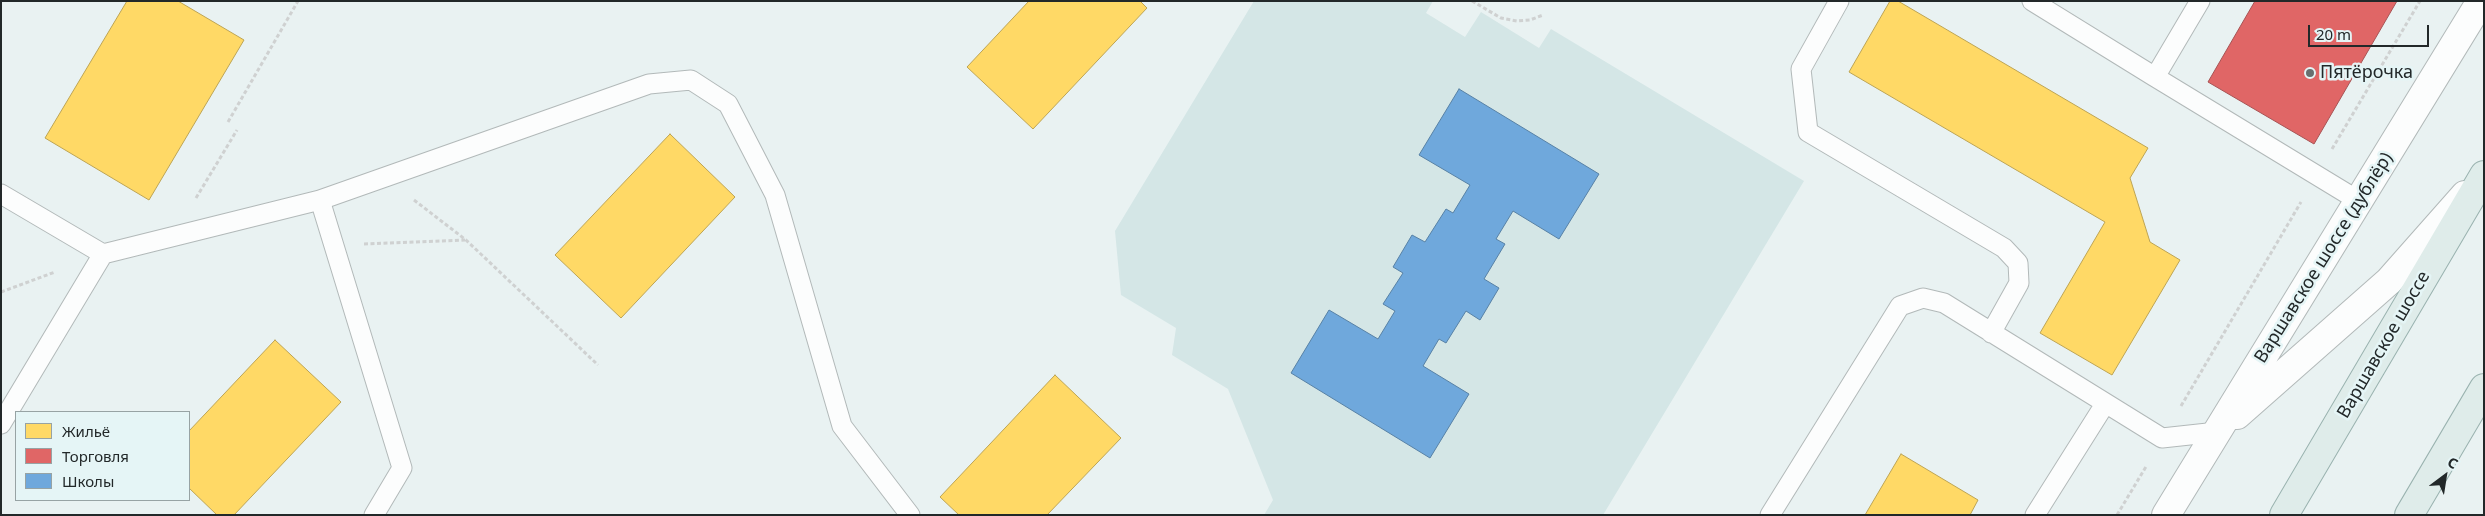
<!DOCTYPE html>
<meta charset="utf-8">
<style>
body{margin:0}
#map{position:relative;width:2485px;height:516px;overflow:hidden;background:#e9f2f2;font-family:"Noto Sans",sans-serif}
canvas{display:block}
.frame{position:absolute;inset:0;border:2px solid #222829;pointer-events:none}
.legend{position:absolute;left:15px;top:411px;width:175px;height:90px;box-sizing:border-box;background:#e5f5f6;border:1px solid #97a3a4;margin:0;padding:6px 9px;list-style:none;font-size:15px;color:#222829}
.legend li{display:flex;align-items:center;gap:10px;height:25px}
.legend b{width:25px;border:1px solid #97a3a4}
.north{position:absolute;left:2420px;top:451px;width:50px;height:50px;-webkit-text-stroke:4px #e5f5f6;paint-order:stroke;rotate:31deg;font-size:14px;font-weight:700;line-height:20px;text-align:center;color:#222829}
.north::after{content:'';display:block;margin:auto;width:18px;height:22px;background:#222829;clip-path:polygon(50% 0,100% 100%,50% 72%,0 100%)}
.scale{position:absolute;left:2308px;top:25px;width:121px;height:22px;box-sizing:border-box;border:2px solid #222829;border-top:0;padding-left:6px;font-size:15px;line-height:18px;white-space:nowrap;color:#222829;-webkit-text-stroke:4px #e5f5f6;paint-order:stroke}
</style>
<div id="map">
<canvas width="2485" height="516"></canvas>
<div class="frame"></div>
<ul class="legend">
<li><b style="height:14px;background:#ffd966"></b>Жильё</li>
<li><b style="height:14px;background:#e06666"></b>Торговля</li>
<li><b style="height:14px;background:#6fa8dc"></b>Школы</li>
</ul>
<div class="north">С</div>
<div class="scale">20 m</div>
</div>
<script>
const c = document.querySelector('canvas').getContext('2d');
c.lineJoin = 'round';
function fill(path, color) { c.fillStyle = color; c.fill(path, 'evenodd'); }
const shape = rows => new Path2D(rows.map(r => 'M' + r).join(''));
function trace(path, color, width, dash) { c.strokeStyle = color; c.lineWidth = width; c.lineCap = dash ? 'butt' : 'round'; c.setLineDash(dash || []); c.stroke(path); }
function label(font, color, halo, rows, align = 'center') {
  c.font = font + ' "Noto Sans",sans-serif'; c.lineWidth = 5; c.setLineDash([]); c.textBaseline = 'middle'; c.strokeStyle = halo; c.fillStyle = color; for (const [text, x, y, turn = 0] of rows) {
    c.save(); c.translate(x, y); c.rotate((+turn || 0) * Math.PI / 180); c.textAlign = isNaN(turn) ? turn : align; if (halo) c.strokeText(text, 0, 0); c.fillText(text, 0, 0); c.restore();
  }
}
fill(shape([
 [1254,1,1433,1,1426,13,1465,37,1481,12,1539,48,1551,29,1804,181,1603,515,1264,515,1273,500,1228,389,1172,355,1176,328,1121,295,1115,231]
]), '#d4e6e6');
const homes = shape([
 [127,1,178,1,244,40,149,200,45,138,127,1],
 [1029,1,1140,1,1147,8,1033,129,967,67,1029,1],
 [1890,1,1898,1,2148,148,2130,178,2150,242,2180,260,2112,375,2040,333,2105,222,1849,72,1890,1],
 [670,134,735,197,621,318,555,255,670,134],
 [275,340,341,402,234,515,217,515,189,488,189,431,275,340],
 [1055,375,1121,438,1047,515,959,515,940,497,1055,375],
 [1901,454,1978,500,1970,515,1865,515,1901,454]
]);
fill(homes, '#ffd966');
trace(homes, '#bda454', 1);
const shops = shape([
 [2255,1,2397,1,2314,144,2208,82,2255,1]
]);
fill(shops, '#e06666');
trace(shops, '#a75354', 1);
const schools = shape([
 [1459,89,1599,174,1559,239,1513,211,1496,239,1505,244,1484,279,1499,288,1480,320,1466,311,1446,343,1439,339,1423,366,1469,394,1430,458,1291,373,1329,310,1378,339,1395,311,1383,304,1403,273,1393,267,1412,235,1425,242,1446,209,1453,213,1470,185,1419,155,1459,89]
]);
fill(schools, '#6fa8dc');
trace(schools, '#5882a6', 1);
const lane = shape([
 [1839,1,1801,69,1808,132,2004,248,2018,263,2019,283,1991,333],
 [2032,1,2155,77],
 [2200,1,2155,77,2359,201],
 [1,194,103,254,1,424],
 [320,200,402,468,374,515],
 [103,254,320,200,649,84,691,80,728,104,775,195,842,426,910,515],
 [1770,515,1900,306,1923,298,1944,303,2162,438,2217,432],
 [2035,515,2105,404]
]);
const secondary = shape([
 [2237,415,2389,281,2465,195],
 [2166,515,2481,1]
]);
const primary = shape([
 [2284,515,2484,175],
 [2409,515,2484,388]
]);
trace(lane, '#b2b9b9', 21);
trace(secondary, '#b2b9b9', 30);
trace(primary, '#99b2af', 30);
trace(shape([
 [1472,1,1501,18,1517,21,1530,20,1543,15],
 [228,122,298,1],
 [2332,149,2420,1],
 [196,198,237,130],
 [414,200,466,240,598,365],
 [364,244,465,240],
 [1,292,55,272],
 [2181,406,2301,202],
 [2117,515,2147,465]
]), '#cfd1d1', 3, [4, 2.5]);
trace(lane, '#fcfdfd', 19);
trace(secondary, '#fcfdfd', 28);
trace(primary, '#dfecea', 28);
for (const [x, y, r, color] of [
 [2310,73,5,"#686f6f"]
]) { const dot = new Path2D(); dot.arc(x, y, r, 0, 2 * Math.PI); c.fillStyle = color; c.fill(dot); trace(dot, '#e5f5f6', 2); }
label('18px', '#222829', '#e5f5f6', [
 ["Пятёрочка",2320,73]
], 'left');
label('18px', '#222829', '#e5f5f6', [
 ["Варшавское шоссе (дублёр)",2324,258,-58],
 ["Варшавское шоссе",2384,345,-60]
]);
</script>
